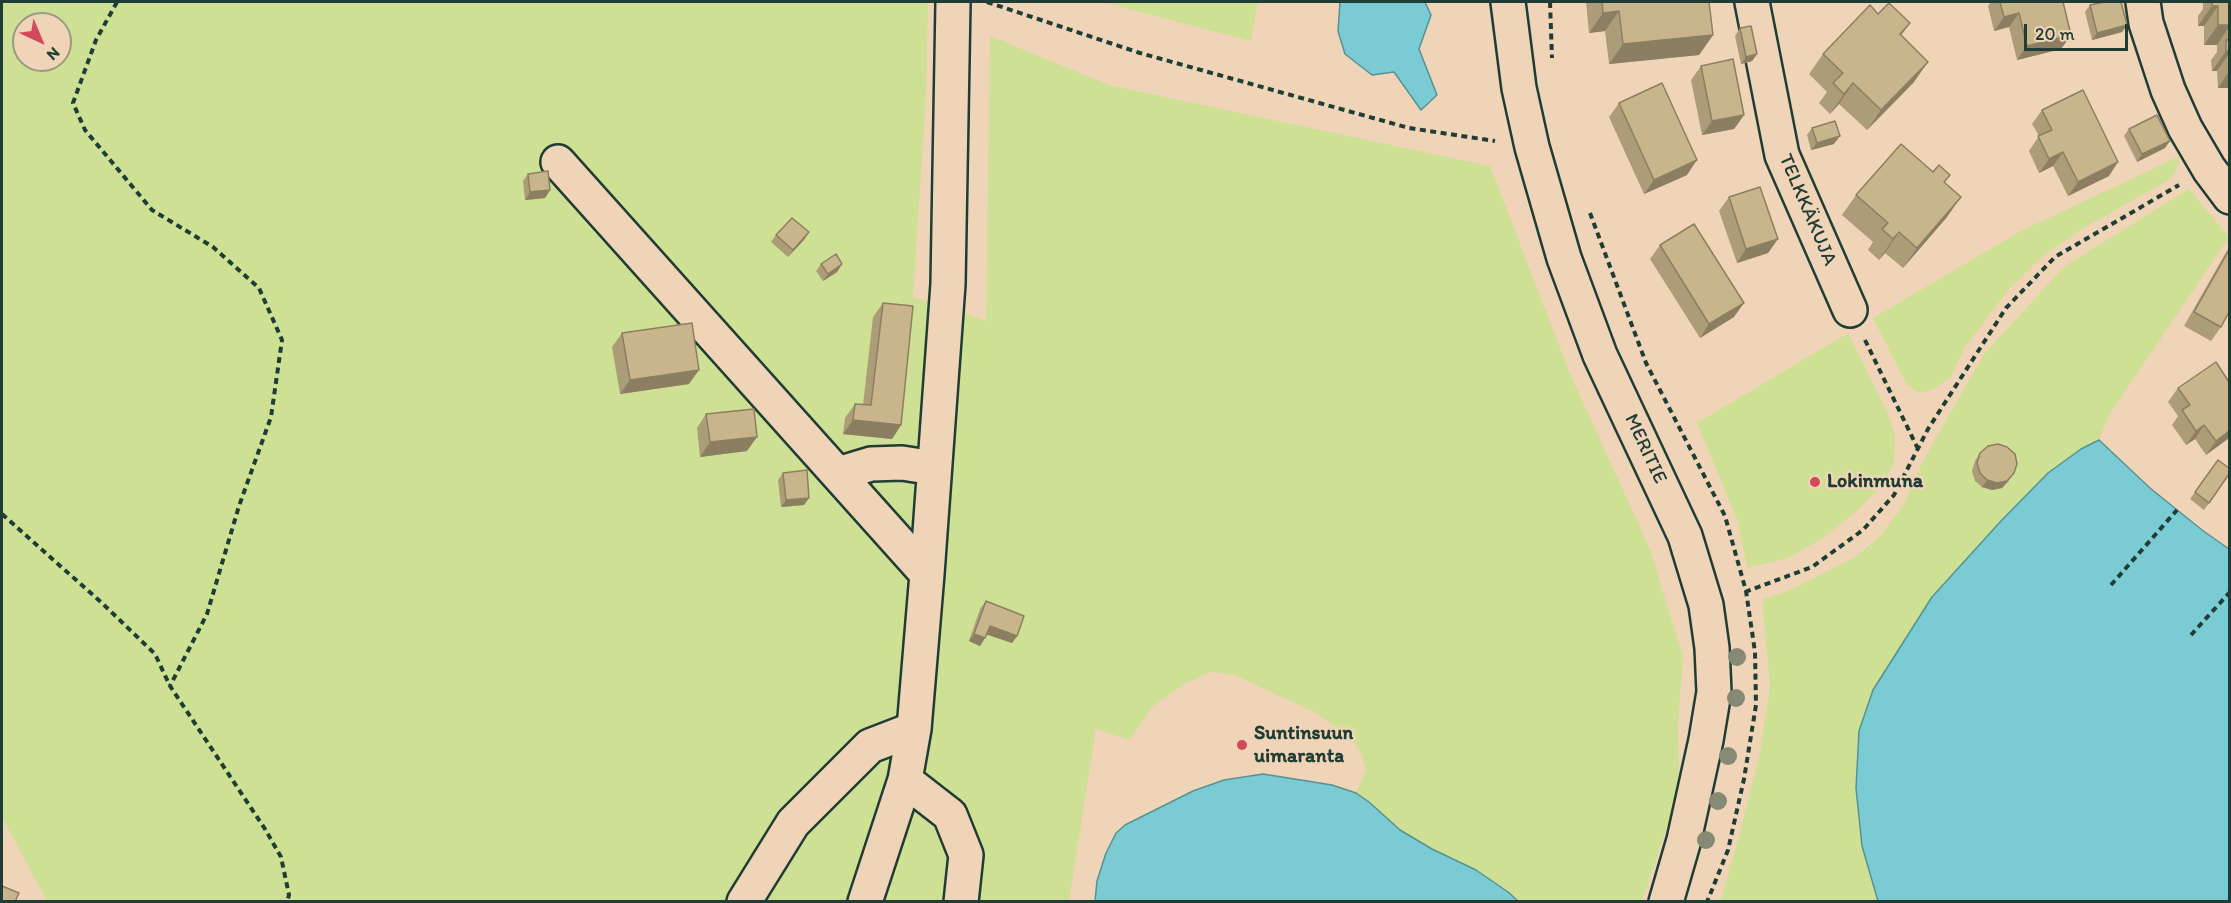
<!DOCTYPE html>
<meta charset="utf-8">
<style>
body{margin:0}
#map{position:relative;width:2231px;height:903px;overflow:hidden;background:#f0d4b7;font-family:Itim,sans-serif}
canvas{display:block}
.frame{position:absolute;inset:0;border:3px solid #1f3d34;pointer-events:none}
.north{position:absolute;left:12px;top:12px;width:60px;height:60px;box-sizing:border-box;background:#f0d4b7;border:2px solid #9c9883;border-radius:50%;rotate:136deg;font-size:16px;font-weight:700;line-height:24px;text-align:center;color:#1f3d34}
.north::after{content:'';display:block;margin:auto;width:21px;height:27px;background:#d1495b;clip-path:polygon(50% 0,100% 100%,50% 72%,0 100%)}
.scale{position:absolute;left:2024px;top:24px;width:104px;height:27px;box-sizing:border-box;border:3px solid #1f3d34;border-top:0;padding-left:8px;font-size:18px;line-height:21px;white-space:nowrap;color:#1f3d34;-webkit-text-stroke:4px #f0d4b7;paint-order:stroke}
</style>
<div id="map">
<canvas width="2231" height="903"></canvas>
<div class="frame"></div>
<div class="north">N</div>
<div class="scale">20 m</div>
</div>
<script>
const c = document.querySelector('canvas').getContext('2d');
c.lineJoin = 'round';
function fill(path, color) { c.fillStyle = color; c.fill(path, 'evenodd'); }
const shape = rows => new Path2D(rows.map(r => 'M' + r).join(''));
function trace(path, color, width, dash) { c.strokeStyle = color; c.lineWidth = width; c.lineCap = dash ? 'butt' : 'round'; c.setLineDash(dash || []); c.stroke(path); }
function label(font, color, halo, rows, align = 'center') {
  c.font = font + ' Itim,sans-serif'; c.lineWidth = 5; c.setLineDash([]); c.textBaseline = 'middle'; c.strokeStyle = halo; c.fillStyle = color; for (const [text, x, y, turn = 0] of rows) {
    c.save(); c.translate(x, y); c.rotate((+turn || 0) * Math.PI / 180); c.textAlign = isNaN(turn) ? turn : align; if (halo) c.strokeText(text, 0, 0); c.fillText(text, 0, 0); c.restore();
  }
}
fill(shape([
 [2,2,928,2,926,96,913,297,986,321,990,36,1109,85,1490,166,1571,376,1650,549,1683,657,1678,724,1679,792,1642,901,1518,901,1508,892,1400,830,1369,802,1356,793,1366,770,1360,750,1347,735,1316,713,1235,675,1210,672,1184,684,1152,707,1130,740,1096,729,1069,901,47,901,2,817],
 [24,24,60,24,60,60,24,60],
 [1102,2,1258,2,1251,41],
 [2180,156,2176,171,2170,179,2077,232,2044,255,2008,290,1965,347,1951,377,1931,391,1918,392,1907,385,1873,318,2021,231],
 [2189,189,2229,237,2108,417,2099,440,2048,473,2001,521,1932,597,1862,846,1878,901,1720,902,1738,840,1760,753,1770,686,1762,600,1788,591,1857,556,1882,534,1903,506,1924,459,1984,354,2065,266],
 [1848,333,1888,414,1895,436,1894,463,1881,486,1857,511,1823,538,1789,558,1747,568,1737,519,1697,423]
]), '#cee094');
const water = shape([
 [1340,2,1425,2,1431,15,1419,49,1437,95,1421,110,1394,72,1372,75,1345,54,1338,31,1340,2],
 [2099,440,2150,488,2202,530,2229,549,2229,901,1878,901,1862,846,1856,788,1859,731,1873,690,1932,597,2001,521,2048,473,2081,449,2099,440],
 [1263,774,1332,785,1356,793,1369,802,1400,830,1432,849,1476,870,1508,892,1518,901,1095,901,1097,881,1106,853,1116,833,1125,825,1193,791,1224,780,1263,774]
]);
fill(water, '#7acbd3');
trace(water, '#569293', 1.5);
const minor = shape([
 [1508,2,1519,88,1532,147,1564,258,1600,355,1685,536,1706,605,1712,648,1714,692,1706,740,1684,840,1666,902],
 [1752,2,1782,155,1850,310],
 [2143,2,2146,23,2168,90,2185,128,2209,169,2230,197],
 [558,162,927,574],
 [838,474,871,464,902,463,934,468],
 [905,780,950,815,966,855,961,902],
 [744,902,793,823,870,746,914,729],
 [865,902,905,780,914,729,927,574,948,284,953,2]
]);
trace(minor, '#1f3d34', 38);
trace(shape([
 [117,2,96,40,73,103,85,130,152,210,213,247,259,288,282,340,271,417,239,506,207,614,170,686],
 [987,2,1140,53,1409,128,1495,141],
 [1550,2,1552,58],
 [1590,213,1646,363,1725,516,1746,591,1755,652,1756,705,1744,779,1728,850,1707,902],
 [1865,340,1918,449],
 [2,514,103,604,155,654,170,686,265,829,281,857,289,895,287,902],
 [2111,585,2177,510],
 [1745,592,1812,567,1863,530,1894,495,1928,429,2006,308,2055,257,2179,185],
 [2191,635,2230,592]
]), '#1f3d34', 4, [6, 4.5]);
trace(minor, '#f0d4b7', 33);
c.fillStyle = '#868a74';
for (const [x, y] of [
 [1737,657],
 [1736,698],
 [1728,756],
 [1718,801],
 [1706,840]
]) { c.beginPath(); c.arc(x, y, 9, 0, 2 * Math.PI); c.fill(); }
fill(shape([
 [1586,2,1709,2,1713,35,1699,55,1609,64,1605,31,1589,33],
 [1991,2,2063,2,2071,35,2061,49,2017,60,2009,27,1994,31,1988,6],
 [2192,2,2229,2,2229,88,2218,88,2217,71,2212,71,2211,60,2217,52,2217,45,2204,45,2204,26,2198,26,2198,16,2203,9,2203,2],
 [2090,5,2127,25,2122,32,2092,40,2085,12],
 [1878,14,1910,23,1901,36,1914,82,1867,130,1839,104,1830,114,1819,103,1827,92,1809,74,1823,54],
 [1740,28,1757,54,1752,61,1741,64,1735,36],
 [1701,66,1744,115,1734,129,1702,135,1691,80],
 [1619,103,1687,175,1644,194,1609,117],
 [2042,110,2109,176,2068,196,2053,166,2039,173,2029,151,2039,136,2032,124],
 [1812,128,1834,144,1811,150,1807,135],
 [2129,129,2165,148,2137,162,2124,136],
 [1933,172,1950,175,1944,182,1947,217,1903,268,1885,253,1879,260,1868,250,1873,242,1842,215,1856,195],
 [528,174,550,190,545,198,525,200,523,181],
 [1729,197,1778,239,1768,253,1737,263,1719,211],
 [809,232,788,257,771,242,776,235],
 [1660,245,1734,317,1700,338,1650,259],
 [2229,247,2229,312,2221,327,2211,341,2184,326],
 [821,264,842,264,837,272,823,281,816,271],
 [883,303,901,425,892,439,843,434,845,418,855,404,863,405,873,317],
 [622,333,689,384,620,394,612,347],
 [2229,382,2229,438,2206,455,2195,439,2186,445,2172,425,2178,416,2168,402,2178,388],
 [706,414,747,451,700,457,697,428],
 [1980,453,2009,481,2002,488,1992,490,1982,487,1975,481,1972,471,1975,461],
 [2218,460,2229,475,2204,510,2190,499],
 [783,473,809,498,804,505,781,507,778,480],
 [986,601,1017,636,1012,643,987,634,980,646,969,641,980,609]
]), '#ac9c78');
fill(shape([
 [2212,6,2218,6,2204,26,2198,26],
 [1619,11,1605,31,1589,33,1603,13],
 [2019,13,2009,27,1994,31,2004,17],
 [2127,25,2122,32,2092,40,2097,33],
 [2218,25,2229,25,2229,27,2217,45,2204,45],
 [1713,35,1699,55,1609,64,1623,44],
 [2071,35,2061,49,2017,60,2027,46],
 [2226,51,2229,51,2229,54,2217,71,2212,71],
 [1757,54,1752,61,1741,64,1746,57],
 [1928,62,1914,82,1867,130,1881,110],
 [2229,72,2229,88,2218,88],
 [1853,83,1839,104,1830,114,1844,94],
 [1744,115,1734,129,1702,135,1712,121],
 [1840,136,1834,144,1811,150,1817,143],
 [2170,141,2165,148,2137,162,2142,154],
 [2063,152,2053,166,2039,173,2049,159],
 [1697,160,1687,175,1644,194,1654,180],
 [2118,162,2109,176,2068,196,2078,182],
 [550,190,545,198,525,200,530,192],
 [1961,197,1947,217,1903,268,1917,248],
 [809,232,804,240,788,257,793,250],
 [1899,232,1885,253,1879,260,1893,239],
 [1778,239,1768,253,1737,263,1746,249],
 [842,264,837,272,823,281,828,274],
 [1744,303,1734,317,1700,338,1709,324],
 [699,370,689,384,620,394,630,380],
 [853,420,901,425,892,439,843,434],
 [2204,425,2195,439,2186,445,2196,431],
 [2229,431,2229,438,2206,455,2216,441],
 [757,437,747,451,700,457,710,442],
 [2014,473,2002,488,1992,490,1982,487,1987,480],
 [809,498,804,505,781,507,786,500],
 [990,626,1017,636,1012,643,985,634],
 [974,634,985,638,980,646,969,641]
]), '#8c7f61');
const building = shape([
 [1602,2,1709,2,1713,35,1623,44,1619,11,1603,13,1602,2],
 [2000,2,2063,2,2071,35,2027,46,2019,13,2004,17,2000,2],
 [2104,2,2121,2,2127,25,2097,33,2090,5,2104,2],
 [2212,2,2229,2,2229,25,2218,25,2218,6,2212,6,2212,2],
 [1889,3,1910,23,1900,34,1928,62,1881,110,1853,83,1844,94,1833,83,1843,73,1823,54,1870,5,1878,14,1889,3],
 [1751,26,1757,54,1746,57,1740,28,1751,26],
 [2226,40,2229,40,2229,51,2226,51,2226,40],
 [1733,59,1744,115,1712,121,1701,66,1733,59],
 [1662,83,1697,160,1654,180,1619,103,1662,83],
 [2083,90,2118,162,2078,182,2063,152,2049,159,2038,136,2052,130,2042,110,2083,90],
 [2157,115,2170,141,2142,154,2129,129,2157,115],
 [1835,121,1840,136,1817,143,1812,128,1835,121],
 [1901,144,1933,172,1939,165,1950,175,1944,182,1961,197,1917,248,1899,232,1893,239,1882,229,1888,223,1856,195,1901,144],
 [548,171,550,190,530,192,528,174,548,171],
 [1760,187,1778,239,1746,249,1729,197,1760,187],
 [792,218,809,232,793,250,776,235,792,218],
 [1694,224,1744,303,1709,324,1660,245,1694,224],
 [2229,250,2229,312,2221,327,2194,312,2229,250],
 [836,254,842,264,828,274,821,264,836,254],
 [883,303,913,306,901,425,853,420,855,404,871,405,883,303],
 [692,323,699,370,630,380,622,333,692,323],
 [2216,362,2229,382,2229,431,2216,441,2204,425,2196,431,2182,410,2190,405,2178,388,2216,362],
 [754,409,757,437,710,442,706,414,754,409],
 [1998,444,2007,447,2015,454,2017,464,2014,473,2007,481,1997,483,1987,480,1980,473,1977,463,1980,453,1988,446,1998,444],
 [2218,460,2229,468,2229,474,2209,503,2195,492,2218,460],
 [807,470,809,498,786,500,783,473,807,470],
 [986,601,1024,616,1017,636,990,626,985,638,974,634,986,601],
 [2,886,19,893,15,902,2,902,2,886]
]);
fill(building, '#c8b58b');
trace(building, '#8c7f61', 1.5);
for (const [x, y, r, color] of [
 [1815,482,6,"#d1495b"],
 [1242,745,6,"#d1495b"]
]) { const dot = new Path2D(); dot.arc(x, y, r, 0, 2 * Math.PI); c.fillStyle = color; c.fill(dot); trace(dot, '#f0d4b7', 2); }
label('20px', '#1f3d34', '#f0d4b7', [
 ["TELKKÄKUJA",1807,210,67],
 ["MERITIE",1645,449,65]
]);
label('bold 20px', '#1f3d34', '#f0d4b7', [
 ["Lokinmuna",1827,482],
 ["Suntinsuun",1254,734],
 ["uimaranta",1254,757]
], 'left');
</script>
